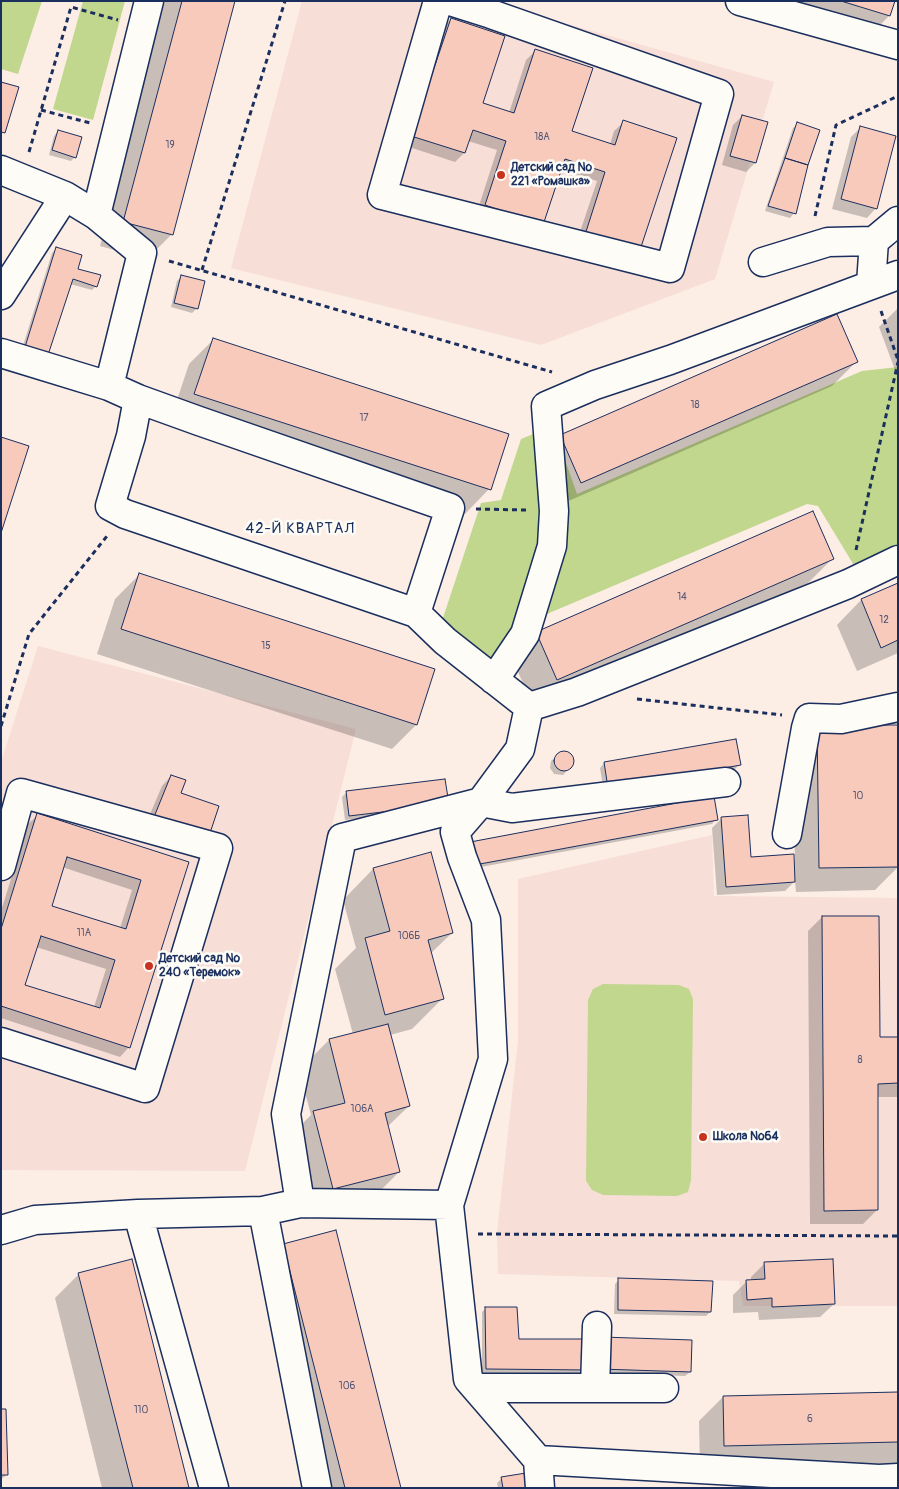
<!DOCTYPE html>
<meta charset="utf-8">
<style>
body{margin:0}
#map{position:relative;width:899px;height:1489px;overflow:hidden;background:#fcede5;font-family:Pangolin,sans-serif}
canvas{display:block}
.frame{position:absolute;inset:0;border:2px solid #1b2f5e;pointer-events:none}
</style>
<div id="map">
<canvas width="899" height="1489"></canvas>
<div class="frame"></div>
</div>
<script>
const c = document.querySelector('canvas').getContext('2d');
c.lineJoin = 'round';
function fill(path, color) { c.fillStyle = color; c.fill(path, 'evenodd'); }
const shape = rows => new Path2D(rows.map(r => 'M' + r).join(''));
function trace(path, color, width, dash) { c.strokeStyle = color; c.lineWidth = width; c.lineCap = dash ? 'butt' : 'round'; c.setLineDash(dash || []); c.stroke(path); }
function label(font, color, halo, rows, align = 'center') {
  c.font = font + ' Pangolin,sans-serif'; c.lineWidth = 5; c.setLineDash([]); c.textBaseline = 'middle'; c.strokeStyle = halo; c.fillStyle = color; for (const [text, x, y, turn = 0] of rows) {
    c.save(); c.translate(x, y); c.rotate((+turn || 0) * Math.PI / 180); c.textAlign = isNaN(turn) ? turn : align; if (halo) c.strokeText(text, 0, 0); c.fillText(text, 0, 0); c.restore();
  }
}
fill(shape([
 [302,1,485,1,774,82,715,279,541,345,231,268],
 [38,646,356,729,245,1171,1,1170,1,762],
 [712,835,714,896,898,898,898,1306,743,1306,739,1281,498,1274,497,1233,518,1041,518,879]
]), '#f7ded7');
fill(shape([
 [1,1,42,1,18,74,1,69],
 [83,1,125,1,93,120,53,109],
 [898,367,898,553,858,572,818,506,807,504,535,619,514,675,435,642,481,503,501,500,521,439,553,426,577,494,862,371],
 [603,984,679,985,689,989,693,999,691,1180,688,1192,677,1196,603,1195,592,1190,586,1181,588,1000,593,989]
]), '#c1d78d');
fill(shape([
 [165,1,234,1,172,234,147,259,100,246],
 [738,1,893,1,889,16,865,40],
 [451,19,481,104,509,113,526,60,535,51,571,132,610,145,614,131,624,122,675,139,575,247,597,181,560,169,542,224,476,215,497,150,468,141,464,153,455,162,403,145,442,29],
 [742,116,755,163,746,172,722,165,733,125],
 [797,124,807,165,794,213,790,218,765,211,793,128],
 [860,128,876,208,867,218,832,209,851,137],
 [58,131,75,157,71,161,49,155,54,136],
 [57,248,76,269,96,286,92,290,70,284,21,352,52,253],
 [182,276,197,308,192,313,171,307,177,281],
 [898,308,898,378,879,327],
 [213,340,489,489,465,514,171,418,189,364],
 [856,362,832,386,557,506,561,436],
 [832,559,808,583,532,704,512,658,536,633],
 [139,575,416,725,392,749,97,654,115,599],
 [898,585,898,653,857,671,837,625,861,600],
 [898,726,898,867,875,890,796,892,795,881,785,891,717,895,712,828,722,818,750,858,795,862,793,751,818,727],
 [562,751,568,752,573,757,574,763,563,775,554,774,550,768,551,761],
 [604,763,739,765,735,769,604,792,600,768],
 [171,776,180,794,145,826,162,786],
 [347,792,443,808,345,820,342,797],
 [38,815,187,863,129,1047,120,1057,1,1018,1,911,28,824],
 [62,867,132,890,120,928,50,906],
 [36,947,106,969,94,1007,24,985],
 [716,819,712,824,465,870,461,849],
 [373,869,452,933,430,954,442,999,412,1029,390,1035,409,1106,387,1127,399,1172,369,1202,304,1219,284,1142,311,1115,299,1070,329,1040,353,1034,335,969,356,948,343,900],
 [822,917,879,1038,898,1038,898,1097,877,1097,877,1210,863,1224,810,1224,808,931],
 [283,1245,400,1488,314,1488,259,1269],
 [765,1263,834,1304,820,1317,759,1320,758,1312,733,1313,733,1295,746,1282,751,1281,751,1277],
 [79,1274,188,1488,102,1488,55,1298],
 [619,1280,710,1312,706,1316,614,1314,615,1284],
 [486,1308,517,1340,587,1340,582,1374,482,1373,482,1312],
 [598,1343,690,1372,685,1376,597,1373],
 [898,1393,898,1465,700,1470,699,1421,723,1397],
 [1,1410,7,1475,1,1479],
 [502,1478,527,1488,498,1488,497,1483]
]), '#0003');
const building = shape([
 [182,1,235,1,173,235,123,222,182,1],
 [841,1,895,1,890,16,841,1],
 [451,18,505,36,483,103,514,113,535,49,593,68,572,131,615,145,623,120,677,138,638,256,584,238,605,172,565,159,543,225,485,205,506,141,473,130,465,153,411,136,451,18],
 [1,82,19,87,5,133,1,132,1,82],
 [742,115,768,122,756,163,730,156,742,115],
 [797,122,820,130,808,165,785,158,797,122],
 [860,126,896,136,877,209,841,199,860,126],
 [58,130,82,137,76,158,52,150,58,130],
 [785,158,808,165,796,214,768,206,785,158],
 [56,247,82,255,78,269,101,275,97,287,73,279,48,355,25,347,56,247],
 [181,275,205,281,198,309,174,303,181,275],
 [837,314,858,362,581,483,560,435,837,314],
 [213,338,509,434,491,490,194,394,213,338],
 [1,437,29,446,1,533,1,437],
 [813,511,834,559,557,680,536,632,813,511],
 [139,573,435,669,417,725,121,629,139,573],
 [898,583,898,640,881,648,861,599,898,583],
 [817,725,898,725,898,867,819,868,817,725],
 [736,739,741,765,608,788,604,762,736,739],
 '554 761a10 10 0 1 1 20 0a10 10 0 1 1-20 0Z',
 [171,775,186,780,181,793,219,806,209,836,154,817,171,775],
 [445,779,449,804,349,816,346,791,445,779],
 [714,796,718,820,469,866,465,843,714,796],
 [37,813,189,862,130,1048,1,1006,1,929,37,813],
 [67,857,141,880,126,929,52,906,67,857],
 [41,936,115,960,100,1008,25,985,41,936],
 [748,815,751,857,794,854,795,882,726,887,721,817,748,815],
 [431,852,453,933,428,940,444,999,385,1015,365,938,390,931,373,868,431,852],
 [822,916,879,916,880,1037,898,1037,898,1083,878,1084,878,1210,824,1211,822,916],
 [388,1024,410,1106,385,1113,400,1172,333,1189,313,1111,345,1103,329,1039,388,1024],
 [336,1230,401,1488,345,1488,283,1244,336,1230],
 [132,1259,179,1448,189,1488,133,1488,78,1273,132,1259],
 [833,1259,835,1304,772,1307,772,1298,747,1300,746,1280,765,1279,764,1262,833,1259],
 [618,1278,713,1281,711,1312,618,1310,618,1278],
 [485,1307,517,1307,519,1339,588,1339,588,1370,486,1369,485,1307],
 [602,1337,692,1340,691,1372,600,1369,602,1337],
 [898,1392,898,1442,724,1446,723,1396,898,1392],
 [1,1409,6,1409,8,1475,1,1475,1,1409],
 [526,1473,528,1488,503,1488,501,1477,526,1473]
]);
fill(building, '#f8cabc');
trace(building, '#1b2f5e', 1);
const minor = shape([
 [438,1,382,195,670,268,719,94,491,14,450,1],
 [740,1,898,45],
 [1,170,65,196],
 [96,215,149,1],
 [763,262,828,242,874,241],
 [871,284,874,241,898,221],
 [1,295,65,196,96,215,142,253,109,386,138,399,199,421,450,508,416,613],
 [1,353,109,386],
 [138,399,131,436,110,506,125,514,416,613,445,641,529,707],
 [494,680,525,634,552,546,554,511,546,406,595,385,670,360,898,275],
 [529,707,520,749,481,802,455,832,462,857,486,920,493,1059,449,1205,468,1379,538,1460,540,1488],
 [529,707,577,692,848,584,898,560],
 [787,834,806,728,809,718,841,719,898,707],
 [1,866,21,793,218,848,145,1088,1,1042],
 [300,1203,286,1114,342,838,481,802,512,808,726,782],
 [263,1211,317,1488],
 [138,1214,214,1488],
 [1,1230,35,1220,138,1214,263,1211,300,1203,449,1205],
 [477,1388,664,1388],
 [595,1388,597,1326],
 [538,1460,879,1479,898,1478]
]);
trace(minor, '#1b2f5e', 31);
trace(shape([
 [41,110,90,123],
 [29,152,71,7,118,20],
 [815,216,836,125,898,96],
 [169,261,552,372],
 [202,270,285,1],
 [881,311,898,360],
 [476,509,527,510],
 [856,550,898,362],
 [637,699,782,715],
 [1,726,29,634,107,536],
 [478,1234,898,1236]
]), '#1b2f5e', 3, [5, 4]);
trace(minor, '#fdfcf7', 28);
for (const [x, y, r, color] of [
 [501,175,5,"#c8321e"],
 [149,966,5,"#c8321e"],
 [703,1137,5,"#c8321e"]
]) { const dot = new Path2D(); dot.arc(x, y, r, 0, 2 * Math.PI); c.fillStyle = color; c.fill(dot); trace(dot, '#fdfcf7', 2); }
label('10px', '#525676', null, [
 ["18А",542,137],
 ["19",170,145],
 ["18",695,405],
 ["17",364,418],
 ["14",682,597],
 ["12",884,620],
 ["15",266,646],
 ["10",858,796],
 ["11А",84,933],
 ["106Б",409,936],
 ["8",860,1060],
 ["106А",362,1109],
 ["106",347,1386],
 ["110",141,1410],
 ["6",810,1419]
]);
label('bold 12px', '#1b2f5e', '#fdfcf7', [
 ["Детский сад №",511,168],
 ["221 «Ромашка»",511,182],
 ["Детский сад №",159,959],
 ["240 «Теремок»",159,973],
 ["Школа №64",713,1137]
], 'left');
c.letterSpacing = '1px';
label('15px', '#1b2f5e', '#fdfcf7', [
 ["42-Й КВАРТАЛ",300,529]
]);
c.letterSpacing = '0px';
</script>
